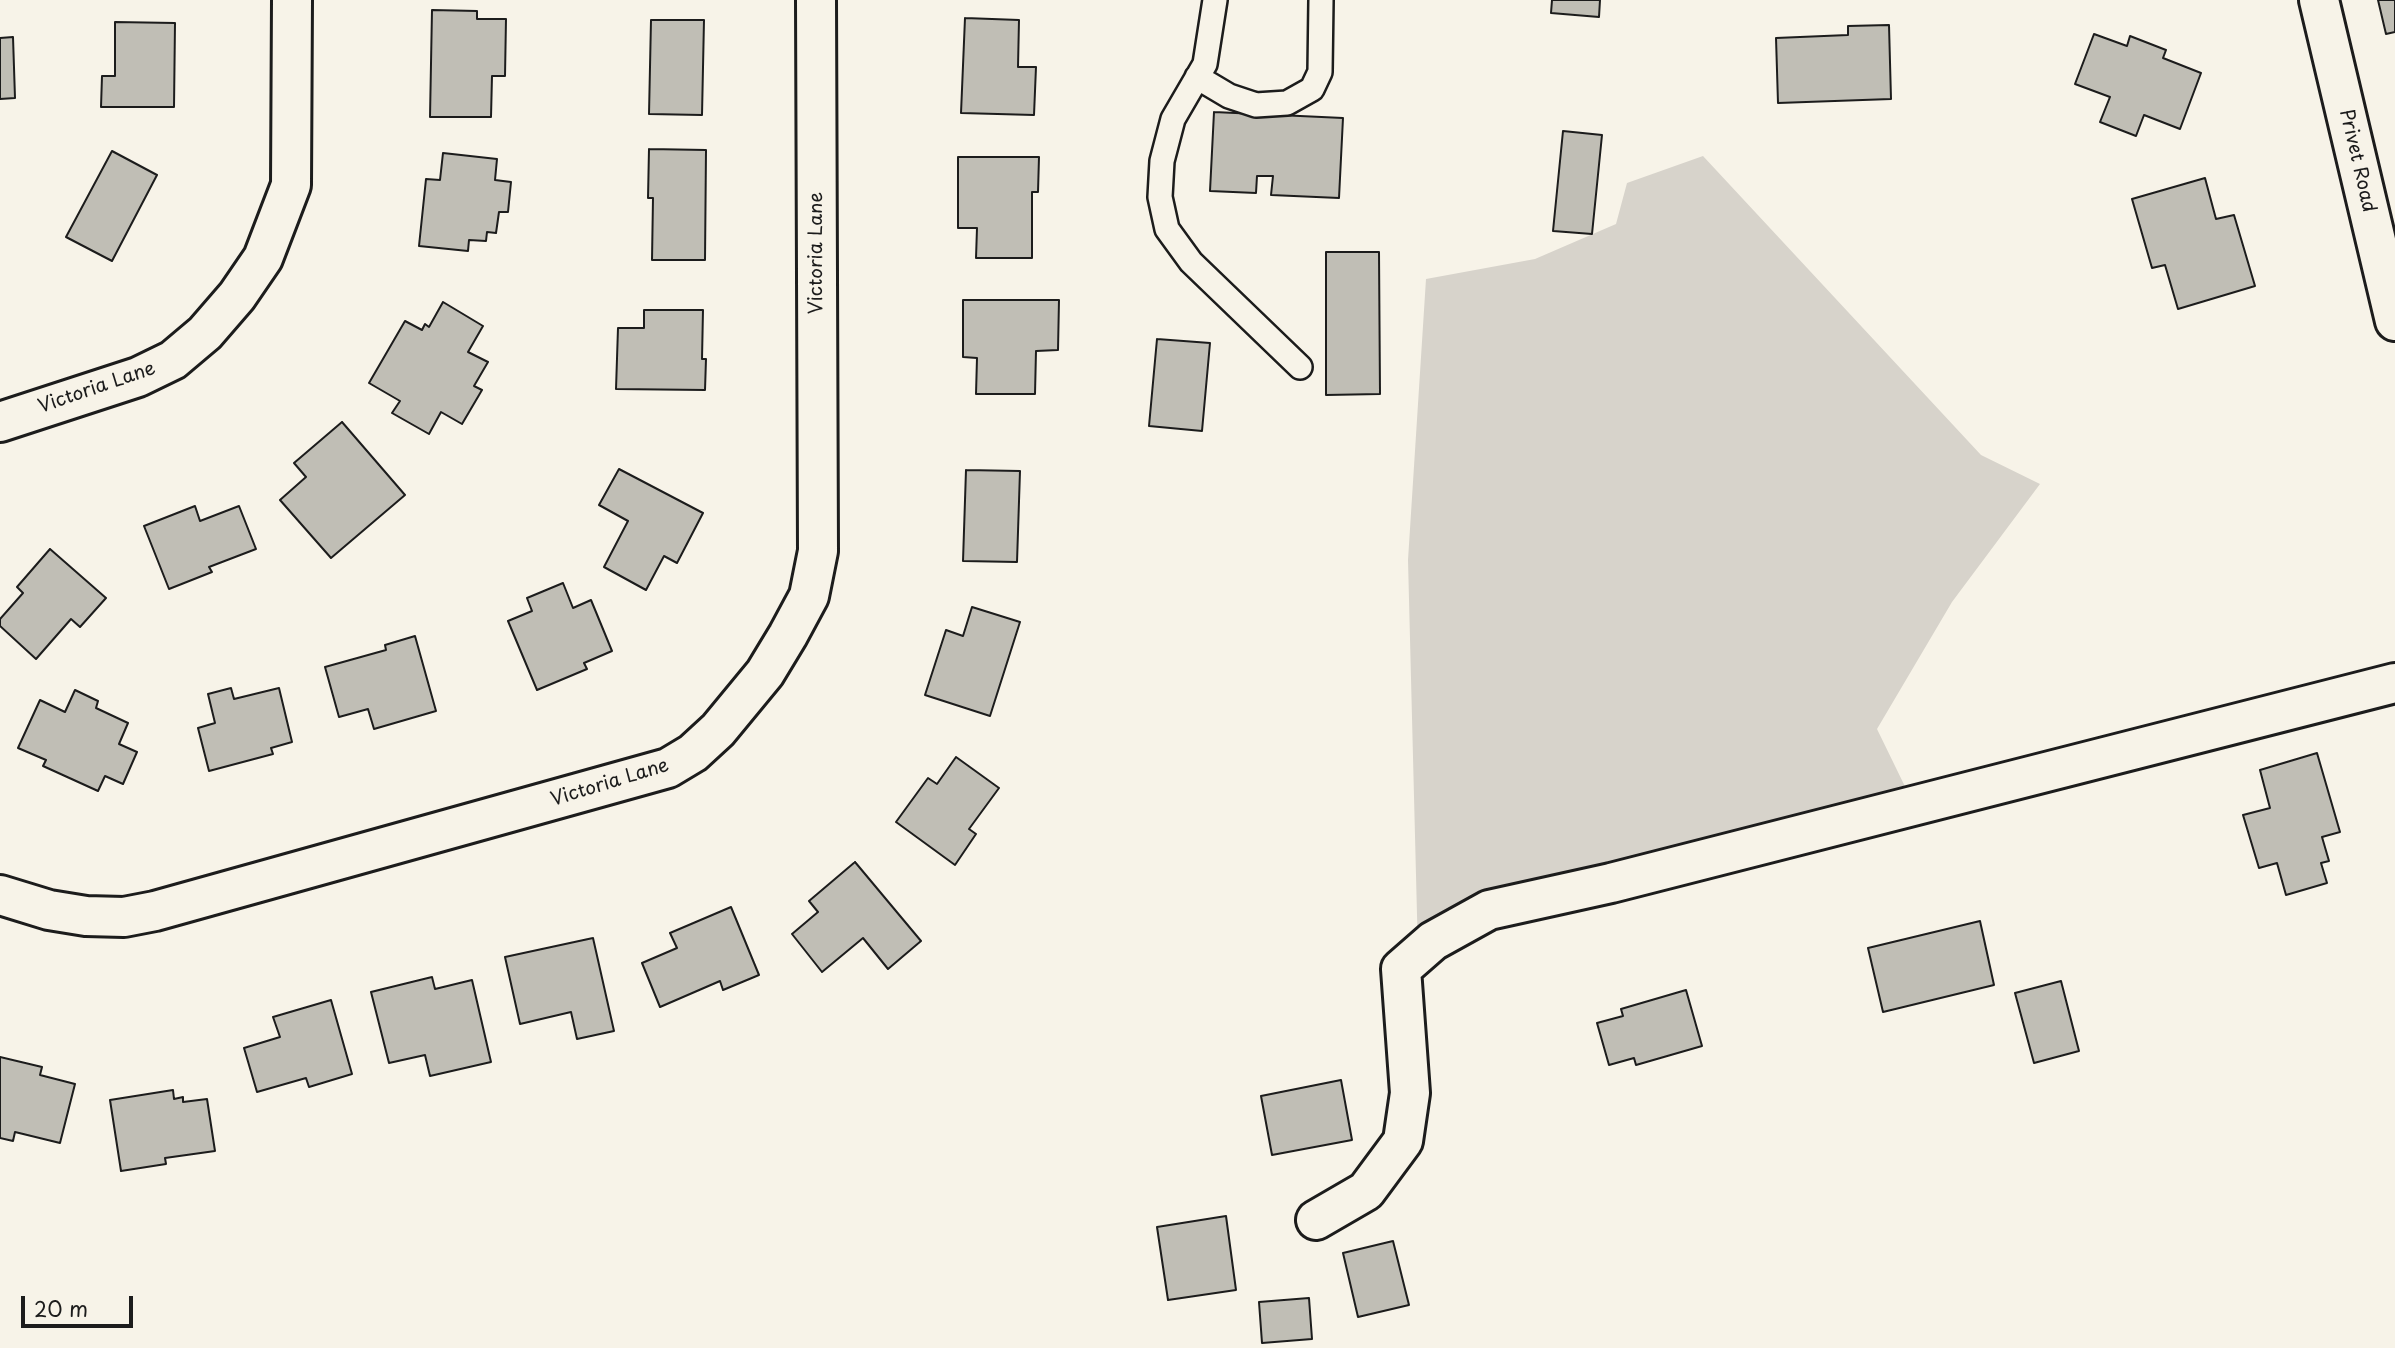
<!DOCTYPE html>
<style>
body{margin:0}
#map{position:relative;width:2395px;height:1348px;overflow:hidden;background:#f7f3e8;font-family:"Playpen Sans",sans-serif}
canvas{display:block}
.scale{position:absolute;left:21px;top:1296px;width:112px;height:32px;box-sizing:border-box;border:4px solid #1c1c1c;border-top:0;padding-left:9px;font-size:21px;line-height:24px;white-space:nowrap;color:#1c1c1c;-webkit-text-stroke:5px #f7f3e8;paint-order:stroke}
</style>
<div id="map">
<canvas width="2395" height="1348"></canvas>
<div class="scale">20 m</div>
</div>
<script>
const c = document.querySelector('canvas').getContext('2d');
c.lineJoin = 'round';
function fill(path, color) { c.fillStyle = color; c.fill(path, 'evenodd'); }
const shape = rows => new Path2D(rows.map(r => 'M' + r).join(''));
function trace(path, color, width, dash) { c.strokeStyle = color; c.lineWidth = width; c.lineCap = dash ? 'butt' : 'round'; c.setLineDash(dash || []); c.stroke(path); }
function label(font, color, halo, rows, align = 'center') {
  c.font = font + ' "Playpen Sans",sans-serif'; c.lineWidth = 6; c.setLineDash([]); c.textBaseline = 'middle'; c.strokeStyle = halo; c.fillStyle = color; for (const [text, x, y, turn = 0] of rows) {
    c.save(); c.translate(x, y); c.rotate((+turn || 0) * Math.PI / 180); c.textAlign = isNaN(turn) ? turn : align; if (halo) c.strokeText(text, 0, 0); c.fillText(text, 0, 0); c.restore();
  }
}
fill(shape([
 [1703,156,1981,455,2040,484,1952,602,1877,729,1914,805,1418,954,1408,560,1426,279,1535,259,1616,224,1627,183]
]), '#d7d3cb');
const building = shape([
 [1552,0,1600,0,1599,17,1551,13,1552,0],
 [2378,0,2395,0,2395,32,2386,34,2378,0],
 [432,10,477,11,477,19,506,19,505,76,492,76,491,117,430,117,432,10],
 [965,18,1019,20,1018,67,1036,67,1034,115,961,113,965,18],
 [651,20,704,20,702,115,649,114,651,20],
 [115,22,175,23,174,107,101,107,102,76,115,76,115,22],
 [1889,25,1891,99,1778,103,1776,38,1848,35,1848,26,1889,25],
 [2094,34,2127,46,2130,36,2166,50,2163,58,2201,73,2180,129,2144,115,2136,136,2100,122,2110,97,2075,84,2094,34],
 [13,37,15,98,0,99,0,38,13,37],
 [1214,112,1343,118,1339,198,1271,195,1273,176,1257,176,1256,193,1210,191,1214,112],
 [1563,131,1602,135,1592,234,1553,231,1563,131],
 [649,149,706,150,705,260,652,260,653,198,648,198,649,149],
 [112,151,157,175,112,261,66,237,112,151],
 [443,153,497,159,495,180,511,182,508,212,499,212,496,233,487,232,486,241,469,240,468,251,419,246,426,179,440,180,443,153],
 [958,157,1039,157,1038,192,1032,192,1032,258,976,258,977,228,958,228,958,157],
 [2205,178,2216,219,2234,215,2255,286,2178,309,2165,265,2152,268,2132,199,2205,178],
 [1326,252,1379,252,1380,394,1326,395,1326,252],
 [963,300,1059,300,1058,350,1036,351,1035,394,976,394,977,358,963,357,963,300],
 [443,302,483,326,468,352,488,362,474,386,482,390,462,424,441,412,429,434,392,413,400,401,369,383,405,321,422,330,425,324,429,327,443,302],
 [644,310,703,310,702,359,706,359,705,390,616,389,618,328,644,328,644,310],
 [1157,339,1210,343,1202,431,1149,426,1157,339],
 [342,422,405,495,331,558,280,500,306,477,294,463,342,422],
 [619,469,703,513,677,563,664,556,646,590,604,567,628,521,599,505,619,469],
 [966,470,1020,471,1017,562,963,561,966,470],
 [195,506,200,521,239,506,256,549,209,567,212,572,169,589,144,526,195,506],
 [50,549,106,598,80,627,71,619,36,659,0,626,0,619,23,593,17,587,50,549],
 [563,583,573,608,591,600,612,651,584,663,587,669,537,690,508,621,532,611,527,598,563,583],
 [972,607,1020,622,990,716,925,695,946,630,963,636,972,607],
 [415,636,436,711,374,729,368,709,339,717,325,667,386,650,385,645,415,636],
 [231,688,234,699,279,688,292,742,271,748,273,754,209,771,198,728,215,723,208,694,231,688],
 [75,690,98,701,96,708,128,723,119,744,137,752,123,784,105,776,98,791,43,766,46,760,18,748,40,700,65,712,75,690],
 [2317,753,2340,832,2322,837,2329,861,2321,863,2327,883,2286,895,2277,863,2259,868,2243,815,2270,808,2260,770,2317,753],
 [956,757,999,788,969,829,976,834,955,865,896,822,928,778,937,784,956,757],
 [855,862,921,941,888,969,863,938,822,972,792,934,818,912,809,901,855,862],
 [731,907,759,975,723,990,720,981,660,1007,642,963,677,948,670,933,731,907],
 [1980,921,1994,985,1883,1012,1868,948,1980,921],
 [593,938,614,1031,577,1039,571,1012,520,1024,505,957,593,938],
 [432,977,435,989,472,980,491,1062,430,1076,425,1055,389,1063,371,992,432,977],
 [2061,981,2079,1051,2034,1063,2015,993,2061,981],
 [1686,990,1702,1046,1636,1065,1634,1058,1609,1065,1597,1023,1623,1016,1621,1009,1686,990],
 [331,1000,352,1074,309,1087,306,1078,257,1092,244,1048,280,1037,273,1017,331,1000],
 [0,1057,42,1067,40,1075,75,1084,60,1143,15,1132,13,1141,0,1138,0,1057],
 [1341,1080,1352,1140,1272,1155,1261,1096,1341,1080],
 [173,1090,174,1099,183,1097,183,1102,207,1099,215,1151,165,1158,166,1164,121,1171,110,1100,173,1090],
 [1226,1216,1236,1290,1168,1300,1157,1227,1226,1216],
 [1393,1241,1409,1305,1358,1317,1343,1253,1393,1241],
 [1309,1298,1312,1339,1262,1343,1259,1302,1309,1298]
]);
fill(building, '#c0beb5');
trace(building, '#1c1c1c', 2);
const lane = shape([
 [1215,0,1205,64,1173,119,1162,161,1160,197,1167,229,1191,262,1300,367],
 [1197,77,1229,96,1256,105,1287,103,1312,89,1320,72,1321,0]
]);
const street = shape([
 [2319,0,2395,321],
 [0,422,138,377,173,360,205,333,237,296,263,258,291,185,292,0],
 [0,895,49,910,86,916,124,917,155,911,668,768,693,753,718,730,765,673,788,635,809,596,818,551,816,0],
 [1316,1220,1366,1191,1403,1141,1410,1093,1401,969,1433,941,1489,910,1611,883,2395,683]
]);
trace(lane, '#1c1c1c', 28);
trace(street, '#1c1c1c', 44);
trace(lane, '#f7f3e8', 23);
trace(street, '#f7f3e8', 38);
label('19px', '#1c1c1c', '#f7f3e8', [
 ["Privet Road",2357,161,77],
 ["Victoria Lane",817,253,-90],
 ["Victoria Lane",97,388,-19],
 ["Victoria Lane",610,783,-17]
]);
</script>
